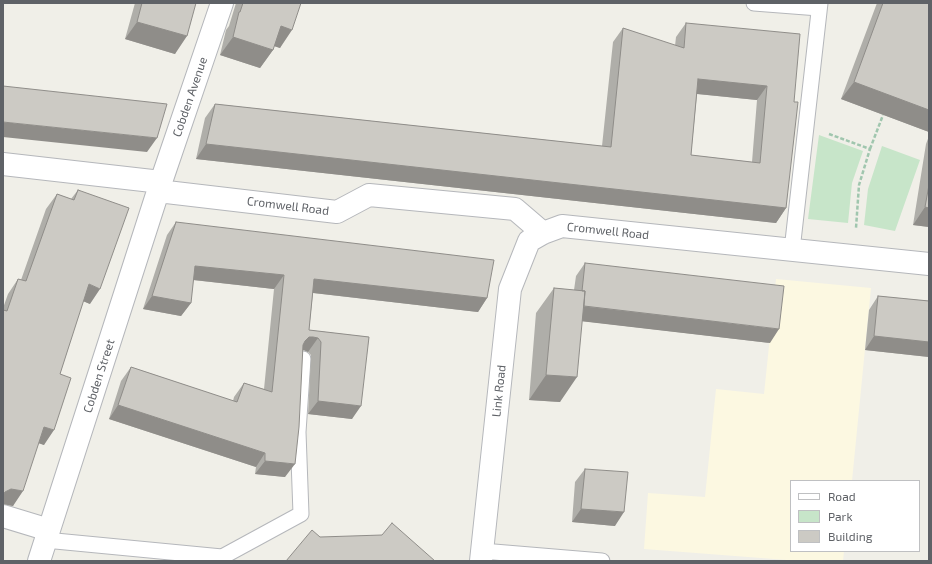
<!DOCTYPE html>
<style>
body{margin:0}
#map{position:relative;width:932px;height:564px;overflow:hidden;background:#f0efe8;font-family:"Exo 2",sans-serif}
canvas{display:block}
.frame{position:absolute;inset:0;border:4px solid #5f6267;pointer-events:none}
.legend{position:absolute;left:790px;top:480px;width:130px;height:72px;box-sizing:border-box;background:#fff;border:1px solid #bfc0c2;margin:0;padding:5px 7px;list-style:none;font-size:12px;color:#5f6267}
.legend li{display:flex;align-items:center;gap:8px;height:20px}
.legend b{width:20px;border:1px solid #bfc0c2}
</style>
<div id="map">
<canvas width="932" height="564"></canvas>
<div class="frame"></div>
<ul class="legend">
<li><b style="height:5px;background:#fff"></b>Road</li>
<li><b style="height:11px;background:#c7e5c9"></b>Park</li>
<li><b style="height:11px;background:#cccac4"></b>Building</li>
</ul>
</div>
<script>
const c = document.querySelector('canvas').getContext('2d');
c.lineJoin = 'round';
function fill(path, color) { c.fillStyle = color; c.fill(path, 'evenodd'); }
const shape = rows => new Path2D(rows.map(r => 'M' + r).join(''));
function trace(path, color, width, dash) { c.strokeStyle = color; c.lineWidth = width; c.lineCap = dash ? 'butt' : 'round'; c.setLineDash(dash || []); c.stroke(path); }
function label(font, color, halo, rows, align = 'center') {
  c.font = font + ' "Exo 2",sans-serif'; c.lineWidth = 3; c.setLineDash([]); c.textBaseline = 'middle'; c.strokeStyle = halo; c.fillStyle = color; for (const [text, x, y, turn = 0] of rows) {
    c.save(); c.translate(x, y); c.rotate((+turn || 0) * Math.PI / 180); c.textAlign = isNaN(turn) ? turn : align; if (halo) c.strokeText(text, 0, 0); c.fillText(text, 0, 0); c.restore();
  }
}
fill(shape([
 [776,279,871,288,852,481,791,481,791,551,844,551,843,561,800,561,644,549,648,493,705,497,716,389,764,394]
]), '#fcf8e1');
fill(shape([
 [819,135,863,151,852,183,848,223,808,219],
 [882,146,920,160,895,231,864,225,868,189]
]), '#c7e5c9');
const lane = shape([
 [754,3,819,8],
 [792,250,820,3],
 [45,540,222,557,222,561],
 [482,551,602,561],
 [222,557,301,514,298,432,303,359]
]);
const street = shape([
 [3,164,161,182],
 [158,191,337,212,369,195,515,209,543,233],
 [3,516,49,530],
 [39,561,161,182,222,3],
 [481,561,510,289,529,241,543,233,562,226,929,264]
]);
trace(lane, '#b5b7bb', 17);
trace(street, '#b5b7bb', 24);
trace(shape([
 [829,134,870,149,859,185,856,228],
 [870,149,883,115]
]), '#a0c6ae', 2.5, [4, 2]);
trace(lane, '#fff', 15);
trace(street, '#fff', 22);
fill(shape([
 [135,3,196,3,175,54,125,39],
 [236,3,301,3,280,48,274,46,273,50,260,68,220,55,226,30,229,26],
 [877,3,929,3,929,132,841,99],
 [686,23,794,102,786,208,776,223,196,159,205,118,215,104,602,146,613,42,623,28,675,46,676,37],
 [697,94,757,100,752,162,691,155],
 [929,136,929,227,913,225,926,144],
 [78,190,90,304,83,301,60,374,44,445,38,443,13,506,3,504,3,308,8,294,18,279,21,280,46,209,57,194,71,199],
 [176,222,487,298,478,312,313,293,309,330,369,337,352,419,308,414,311,355,308,352,303,350,285,477,255,474,256,467,109,419,121,381,131,367,233,401,234,397,244,383,264,389,274,289,193,280,191,303,181,316,143,309,167,235],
 [585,263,770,343,582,321,560,402,529,400,536,313,554,288,574,290,576,276],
 [878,296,929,301,929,357,865,350,869,310],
 [585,469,615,526,572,522,575,482]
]), '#afaea9');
fill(shape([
 [137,22,187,36,175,54,125,39],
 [281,26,292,30,280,48,268,44],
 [233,37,273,50,260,68,220,55],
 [698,79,767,86,757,100,688,93],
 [854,82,929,110,929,132,841,99],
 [3,122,157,138,147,152,3,137],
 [206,144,786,208,776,223,196,159],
 [925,207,929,208,929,227,913,225],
 [195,266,284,275,274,289,185,279],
 [314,279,487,298,478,312,305,292],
 [89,284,100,289,90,304,78,299],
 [152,296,191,303,181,316,143,309],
 [580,306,779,329,770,343,571,320],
 [874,336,929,342,929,357,865,350],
 [309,337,313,337,318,338,308,352,304,350,299,351,305,341],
 [546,375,577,377,560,402,529,400],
 [318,401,361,406,352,419,308,414],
 [118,405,265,453,256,467,109,419],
 [44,427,54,430,44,445,33,441],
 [265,461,295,464,285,477,255,474],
 [11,489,23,491,13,506,3,504,3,495,5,492],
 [581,509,624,512,615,526,572,522]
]), '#8f8d89');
const building = shape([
 [142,3,196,3,187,36,137,22,142,3],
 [243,3,301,3,292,30,281,26,273,50,233,37,239,12,240,12,243,3],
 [883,3,929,3,929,110,854,82,883,3],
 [686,23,800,34,794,102,798,102,786,208,206,144,215,104,611,147,623,28,684,48,686,23],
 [698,79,767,86,760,163,691,155,698,79],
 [3,86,167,104,157,138,3,122,3,86],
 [929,185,929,208,925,207,929,185],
 [78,190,129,208,100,289,89,284,60,374,71,378,54,430,44,427,23,491,11,489,5,492,3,495,3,310,7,311,18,279,26,281,57,194,74,200,78,190],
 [176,222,494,260,487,298,314,279,309,330,369,337,361,406,318,401,321,342,318,338,313,337,309,337,305,341,303,345,299,427,295,464,265,461,265,453,118,405,131,367,237,402,244,383,272,392,284,275,195,266,191,303,152,296,176,222],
 [585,263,784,286,779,329,584,306,585,291,582,291,585,263],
 [554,288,585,291,577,377,546,375,554,288],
 [878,296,929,301,929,342,874,336,878,296],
 [585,469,628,472,624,512,581,509,585,469],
 [392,523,435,561,286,561,312,530,320,537,382,535,392,523]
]);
fill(building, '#cccac4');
trace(building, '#8f8d89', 1);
label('12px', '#5f6267', '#fff', [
 ["Cobden Avenue",190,97,-71],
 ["Cromwell Road",288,206,7],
 ["Cromwell Road",608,231,6],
 ["Cobden Street",99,376,-72],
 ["Link Road",499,391,-84]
]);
</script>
